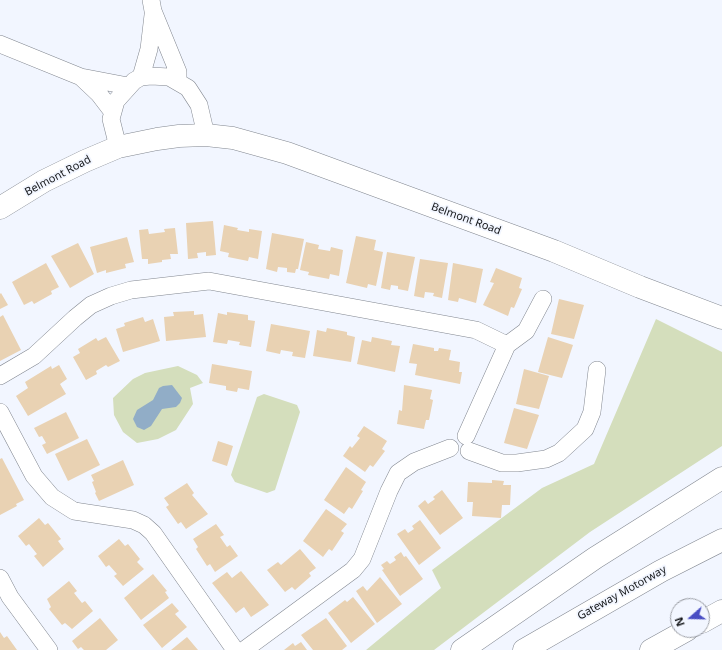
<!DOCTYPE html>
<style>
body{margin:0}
#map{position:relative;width:722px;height:650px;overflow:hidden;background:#f2f6ff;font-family:"Noto Sans",sans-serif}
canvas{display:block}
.north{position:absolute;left:670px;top:598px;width:40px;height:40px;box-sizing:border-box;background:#f2f6ff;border:1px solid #9a9da4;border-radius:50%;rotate:250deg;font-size:11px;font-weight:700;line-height:16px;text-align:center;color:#16181b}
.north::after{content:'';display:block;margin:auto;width:14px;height:18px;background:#484dc3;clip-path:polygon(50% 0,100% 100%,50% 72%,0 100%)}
</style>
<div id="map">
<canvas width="722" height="650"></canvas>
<div class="north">N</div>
</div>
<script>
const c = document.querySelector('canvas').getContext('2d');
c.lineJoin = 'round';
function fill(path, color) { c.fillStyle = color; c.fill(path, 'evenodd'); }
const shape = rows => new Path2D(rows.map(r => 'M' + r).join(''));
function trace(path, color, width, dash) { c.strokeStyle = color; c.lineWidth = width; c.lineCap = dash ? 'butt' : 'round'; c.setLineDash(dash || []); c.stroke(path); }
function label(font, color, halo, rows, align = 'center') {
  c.font = font + ' "Noto Sans",sans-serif'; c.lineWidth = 3.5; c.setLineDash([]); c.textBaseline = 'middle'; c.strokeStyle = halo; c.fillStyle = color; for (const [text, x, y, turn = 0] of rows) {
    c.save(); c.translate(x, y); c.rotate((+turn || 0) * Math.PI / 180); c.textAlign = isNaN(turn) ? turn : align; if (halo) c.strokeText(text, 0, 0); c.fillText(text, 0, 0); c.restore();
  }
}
fill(shape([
 [656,319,722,352,722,446,590,532,434,650,366,650,441,588,432,570,542,488,594,464],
 [178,366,197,375,203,383,190,388,193,404,176,430,158,439,137,443,123,432,114,415,113,398,133,379,145,373],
 [264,394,297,405,300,412,275,490,267,493,235,482,231,475,257,397]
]), '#d4debc');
fill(shape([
 [172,385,182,398,180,403,176,407,162,409,151,426,144,430,137,427,133,419,137,410,153,400,159,388,163,386]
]), '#91adc7');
fill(shape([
 [213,221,216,255,206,256,206,252,197,253,198,258,188,259,186,223],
 [224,225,238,228,237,230,249,232,249,229,262,231,258,259,249,257,248,261,228,257,229,253,220,251],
 [175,228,178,254,170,254,171,259,162,260,162,262,148,264,148,259,142,259,139,230,148,229,149,234,165,232,164,229],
 [272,233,304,239,298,269,296,269,295,273,287,272,287,268,278,267,277,272,266,269],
 [356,236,376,240,374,250,383,252,376,286,368,284,367,288,346,283],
 [127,237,134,262,125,264,126,268,106,273,106,270,97,273,90,247],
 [306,242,319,245,318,249,330,251,331,247,343,250,339,276,330,274,329,279,308,275,309,272,300,270],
 [78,243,94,274,70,288,51,256],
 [387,252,415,257,408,291,398,289,398,286,391,285,390,290,381,288],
 [420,259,448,263,442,298,433,296,434,293,425,292,424,298,414,296],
 [46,263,59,287,51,291,52,294,34,304,32,301,24,305,12,282],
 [453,263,483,269,476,303,459,298,458,302,448,300],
 [496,268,522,278,519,288,522,289,514,308,511,307,508,316,483,305,494,283,490,282],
 [1,293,8,305,0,309,0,294],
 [559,299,584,305,574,339,551,334],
 [194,311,194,315,203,314,206,337,166,341,164,317,174,316,173,312],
 [227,312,248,315,248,320,255,321,251,347,239,345,240,342,228,340,227,344,213,342,218,313,227,315],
 [3,315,21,350,0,361,0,317],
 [143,317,145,322,153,319,160,341,123,352,116,329,125,326,124,323],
 [271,324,310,331,305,358,292,356,293,352,281,350,280,354,266,351],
 [327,328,347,332,347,335,355,337,351,362,313,356,317,330,326,332],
 [106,337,120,361,108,367,106,365,96,371,97,374,86,380,73,357,80,353,78,349,96,338,98,341],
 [372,337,392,341,391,345,400,346,395,372,357,364,362,340,371,342],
 [548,337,573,345,562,378,538,372],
 [413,344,434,348,434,351,438,351,439,348,451,350,449,360,460,362,459,372,462,372,460,384,415,375,417,364,409,363],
 [212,364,252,371,249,390,238,388,237,392,226,390,226,386,209,383],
 [59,365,67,379,60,384,66,394,28,416,16,396,28,388,25,382,51,366,52,369],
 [524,369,549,376,539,409,516,404],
 [404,385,432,390,430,399,433,400,429,420,426,420,424,429,397,424,399,410,402,411],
 [514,408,539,415,527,449,504,443],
 [66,412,79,438,47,454,42,445,46,443,42,436,39,437,34,428],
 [364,426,387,441,382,449,385,451,373,467,370,465,365,472,343,456,350,446,352,448,360,438,357,436],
 [87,439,100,465,68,481,55,454],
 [218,441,233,446,227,466,212,461],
 [2,458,24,500,16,504,17,506,0,515,0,459],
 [123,460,134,485,99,501,95,493,96,492,92,482,94,481,91,475],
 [346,467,366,482,361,490,363,491,352,509,349,507,344,514,324,500],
 [492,480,504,481,503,485,511,485,510,505,502,505,501,518,472,516,473,502,467,502,468,482,492,483],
 [187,483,194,493,192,495,208,514,186,529,181,522,178,524,166,507,169,505,164,498],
 [442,490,463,518,440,535,418,506,425,500,428,504,435,499,433,497],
 [326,509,347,524,341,531,344,533,332,551,329,549,323,557,303,541],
 [39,518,45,525,48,523,61,539,58,541,64,549,43,567,34,556,37,554,29,544,26,546,18,536],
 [420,520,441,548,419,565,397,534,405,529,408,533,414,529,412,526],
 [216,524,224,535,220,537,227,547,230,545,238,556,215,572,210,564,207,566,196,549,198,547,193,539],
 [119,539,125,546,128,544,140,559,137,562,144,569,123,586,114,576,117,574,109,565,106,567,98,556],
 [300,549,316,568,309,573,311,576,295,590,292,587,285,592,267,570,278,562,281,565],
 [401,552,404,557,406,556,423,579,400,596,382,570,384,569,381,565,387,561,390,564,396,560,394,557],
 [241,571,269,605,251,617,244,607,236,613,212,583,227,572,232,578],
 [153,574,167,591,165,592,169,598,141,620,124,598],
 [380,577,402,604,377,623,356,591,363,586,367,591],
 [69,581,77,591,74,593,82,603,85,601,93,611,72,629,65,623,62,625,49,609,51,607,47,599],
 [353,597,375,624,351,643,328,613,345,600,347,602],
 [172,603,179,611,175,614,187,627,162,648,143,625],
 [100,618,118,640,106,650,84,650,81,647,78,649,72,641],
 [326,618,347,646,342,650,313,650,301,635],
 [0,632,4,638,7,636,17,650,0,650],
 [187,637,198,650,171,650],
 [301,642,307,650,284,650,293,643,295,646]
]), '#e9d2b3');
const street = shape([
 [151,0,153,11,178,72,178,81],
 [0,44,81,77,128,86],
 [81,77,99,94,112,111],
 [141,77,149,49,153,15],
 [118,147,111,119,116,101,134,81,141,77,151,76,169,77,188,88,199,105,206,135],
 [0,376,34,356,75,318,91,305,111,296,131,290,209,281,476,330,507,345],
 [0,412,34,476,52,497,74,511,133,520,144,525,153,533,235,650],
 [466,436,507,345,526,331,543,299],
 [469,451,502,463,517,463,546,459,559,453,585,429,592,412,597,370],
 [0,578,10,597,49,650],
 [244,650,353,570,362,559,389,491,398,473,414,462,450,448]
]);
const secondary = shape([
 [0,208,44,181,85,161,118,147,157,139,179,136,206,135,233,138,287,153,554,251,640,287,722,318]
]);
const highway = shape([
 [702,622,722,611],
 [462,650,595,558,722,478],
 [524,650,661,571,722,540],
 [651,650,687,630]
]);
trace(street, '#828790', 18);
trace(secondary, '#828790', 23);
trace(highway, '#828790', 23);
trace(street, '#fff', 17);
trace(secondary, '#fff', 22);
trace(highway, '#fff', 22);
label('11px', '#16181b', '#f2f6ff', [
 ["Belmont Road",58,176,-28],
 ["Belmont Road",466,219,20],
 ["Gateway Motorway",622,593,-29]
]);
</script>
